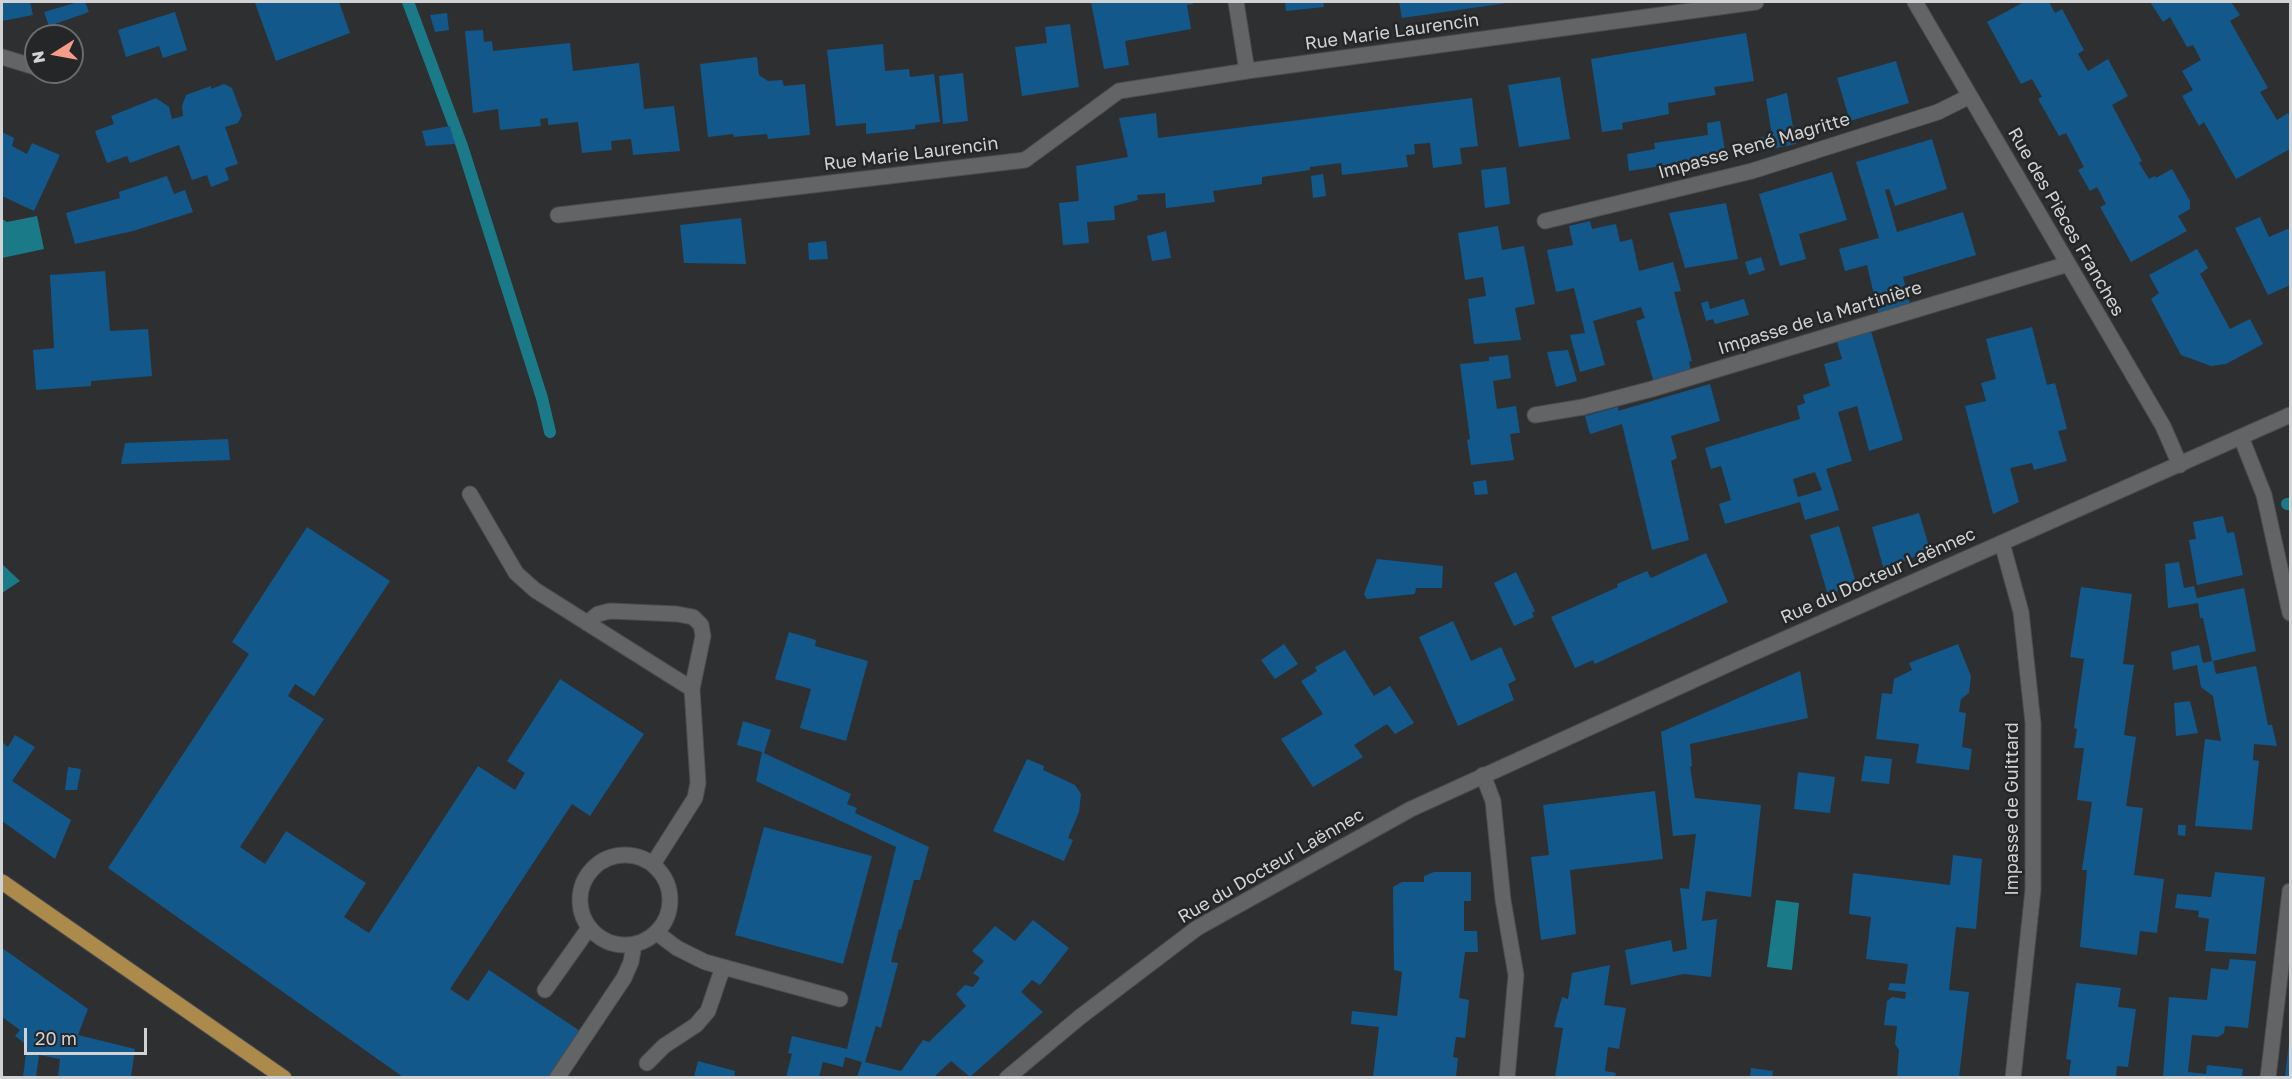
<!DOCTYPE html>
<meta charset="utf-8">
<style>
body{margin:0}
#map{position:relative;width:2292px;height:1079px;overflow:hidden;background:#2e2f31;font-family:"Golos Text",sans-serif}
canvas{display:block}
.frame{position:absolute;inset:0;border:3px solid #d1d2d3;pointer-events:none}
.north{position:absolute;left:24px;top:24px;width:60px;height:60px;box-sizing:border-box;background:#242627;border:2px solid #696b6c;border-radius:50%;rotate:259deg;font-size:16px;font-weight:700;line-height:24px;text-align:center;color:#d1d2d3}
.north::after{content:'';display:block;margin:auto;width:21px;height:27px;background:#f49e8a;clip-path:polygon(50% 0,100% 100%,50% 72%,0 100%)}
.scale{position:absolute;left:24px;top:1028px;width:123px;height:27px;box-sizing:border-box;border:3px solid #d1d2d3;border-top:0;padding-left:8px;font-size:18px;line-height:21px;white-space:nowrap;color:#d1d2d3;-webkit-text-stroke:4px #242627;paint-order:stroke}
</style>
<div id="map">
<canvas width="2292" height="1079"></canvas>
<div class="frame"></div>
<div class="north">N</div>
<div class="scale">20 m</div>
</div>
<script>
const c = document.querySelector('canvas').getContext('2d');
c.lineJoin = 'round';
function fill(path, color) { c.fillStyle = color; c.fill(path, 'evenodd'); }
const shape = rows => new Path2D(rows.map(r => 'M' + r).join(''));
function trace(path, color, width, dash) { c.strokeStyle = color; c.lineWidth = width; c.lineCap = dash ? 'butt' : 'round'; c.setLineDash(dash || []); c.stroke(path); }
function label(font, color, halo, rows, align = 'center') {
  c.font = font + ' "Golos Text",sans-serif'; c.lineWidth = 5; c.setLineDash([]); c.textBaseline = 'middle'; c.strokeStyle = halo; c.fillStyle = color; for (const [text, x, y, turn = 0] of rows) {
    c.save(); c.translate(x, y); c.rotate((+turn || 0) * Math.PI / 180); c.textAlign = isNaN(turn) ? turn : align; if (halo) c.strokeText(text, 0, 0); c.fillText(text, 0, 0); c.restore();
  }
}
fill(shape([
 [37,216,44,249,2,258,2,219,7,222],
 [2,564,20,581,2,593],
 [1776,900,1799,903,1792,970,1767,967]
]), '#1b7a87');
trace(shape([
 [408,2,462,146,542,398,550,432],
 [2287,504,2290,504]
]), '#1b7a87', 12);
fill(shape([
 [2,2,30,2,33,15,2,21],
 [78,2,85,2,89,12,49,26,44,12],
 [259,2,339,2,350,33,276,61,255,3],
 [1091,2,1193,2,1193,4,1187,5,1191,29,1125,41,1129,65,1104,69],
 [1285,2,1323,2,1324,7,1286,11],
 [1399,2,1507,2,1507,3,1402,18],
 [2024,2,2049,2,2055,13,2062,9,2084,50,2078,54,2088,71,2108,59,2128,96,2112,105,2142,161,2139,163,2149,179,2155,176,2156,178,2172,169,2190,201,2190,209,2178,216,2187,231,2131,262,2100,207,2106,204,2097,187,2090,191,2078,170,2084,167,2066,133,2059,136,2038,99,2042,97,2032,79,2021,84,1987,22],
 [2150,2,2231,2,2240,15,2230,21,2268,88,2260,92,2277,120,2288,113,2290,117,2290,149,2236,179,2204,122,2199,126,2182,96,2193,90,2182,71,2201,60,2193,45,2187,47,2170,17,2163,22],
 [175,12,187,50,163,58,159,46,126,57,118,30],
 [447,13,449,30,435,32,430,15],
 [1070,24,1079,87,1022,96,1015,47,1047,43,1045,27],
 [483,30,484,42,492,41,493,51,570,43,573,71,639,63,644,109,674,106,680,151,633,155,631,139,611,141,612,150,582,153,578,122,548,125,548,118,540,119,541,126,500,130,498,109,473,113,465,31],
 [1746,33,1754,81,1714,87,1716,95,1668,103,1669,114,1622,123,1623,129,1602,132,1591,59],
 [883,44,885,71,909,69,910,77,934,74,940,122,915,125,915,129,866,134,866,123,836,126,827,50],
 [757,57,759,75,768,81,782,80,784,86,805,84,810,135,768,139,767,134,734,137,733,134,708,137,700,64],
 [1896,61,1909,103,1850,121,1837,78],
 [963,73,968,121,943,124,939,76],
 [1560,77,1570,139,1519,147,1508,85],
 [224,84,232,88,242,115,238,123,225,127,238,164,225,168,229,180,211,187,207,175,192,180,179,145,130,163,127,156,107,163,95,131,114,124,111,116,156,98,169,107,172,119,183,116,182,106,186,95,211,86,211,89],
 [1787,93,1796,144,1757,152,1756,138,1772,136,1766,99],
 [1472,98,1478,146,1460,148,1462,164,1433,168,1430,143,1414,144,1415,154,1406,155,1408,167,1342,175,1341,163,1310,167,1310,170,1262,177,1262,184,1213,191,1215,202,1166,208,1165,193,1137,195,1138,200,1114,206,1115,220,1087,222,1089,243,1063,245,1059,203,1079,201,1076,166,1128,157,1119,118,1156,113,1158,138],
 [1720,121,1726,156,1629,171,1627,154,1655,149,1654,143,1708,135,1707,123],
 [450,126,455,144,426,146,422,131],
 [2,132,14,138,12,146,27,154,32,143,60,155,34,211,2,196],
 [1932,139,1947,189,1895,206,1889,189,1885,190,1897,232,1963,212,1976,255,1903,277,1911,307,1879,316,1867,265,1845,271,1839,249,1879,238,1856,162],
 [1506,167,1510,204,1485,208,1481,170],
 [1832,172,1847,220,1799,234,1806,259,1780,266,1759,194],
 [1323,174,1326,196,1313,198,1311,176],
 [167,176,174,194,185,190,193,212,133,231,75,244,66,213,120,198,119,192],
 [1726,203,1738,259,1685,268,1669,213],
 [2260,217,2269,237,2290,228,2290,285,2268,295,2235,228],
 [741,218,746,264,684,263,680,225],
 [1590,221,1592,229,1616,224,1620,242,1632,239,1639,271,1673,262,1681,291,1674,292,1692,361,1689,362,1691,372,1654,383,1636,321,1645,318,1641,307,1593,321,1605,365,1580,372,1570,335,1585,333,1574,288,1556,292,1547,250,1573,245,1569,226],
 [1498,226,1502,250,1524,246,1535,304,1515,308,1521,340,1474,344,1468,299,1486,296,1483,277,1465,280,1458,233],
 [1166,231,1171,258,1152,261,1147,236],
 [826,241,828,259,809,260,808,243],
 [2197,249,2208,268,2200,274,2230,329,2250,319,2263,344,2226,364,2211,366,2181,355,2151,299,2159,293,2149,275],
 [1761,257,1765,270,1749,275,1745,262],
 [105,271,110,331,148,329,152,376,91,381,91,386,36,390,33,350,54,348,50,275],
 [1744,299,1749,315,1715,324,1713,319,1706,321,1701,303,1708,301,1710,309],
 [2032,327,2047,385,2055,383,2067,429,2058,431,2067,461,2034,470,2032,463,2010,468,2019,502,1993,514,1965,406,1986,401,1981,383,1996,379,1986,339],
 [1871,331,1903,440,1869,451,1857,406,1838,412,1852,461,1826,469,1839,510,1805,520,1800,502,1725,524,1719,504,1731,500,1721,466,1711,469,1705,448,1800,419,1797,406,1805,403,1803,395,1830,386,1824,364,1842,359,1837,342],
 [1815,472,1822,490,1798,497,1793,479],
 [1568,350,1577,381,1556,387,1547,352],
 [1508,355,1511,378,1493,381,1497,409,1516,406,1520,433,1510,434,1514,460,1471,465,1467,440,1470,439,1460,364,1489,361,1489,357],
 [1710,384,1720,421,1671,436,1677,458,1671,461,1689,540,1652,550,1622,424,1590,434,1585,416,1618,407,1618,411],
 [228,439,230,460,121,464,125,443],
 [1486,480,1488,494,1475,495,1473,482],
 [1919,513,1930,550,1884,570,1872,527],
 [2223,516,2227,533,2234,532,2243,575,2197,585,2189,540,2196,539,2193,522],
 [1839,526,1856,583,1828,595,1810,535],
 [307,527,390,581,314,696,295,684,288,696,324,719,240,847,265,864,286,831,366,883,344,917,369,933,478,766,515,790,525,773,507,761,560,679,644,734,590,816,572,804,450,989,468,1001,489,970,580,1031,549,1077,403,1077,108,868,249,654,232,642],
 [1706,553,1728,602,1595,664,1593,660,1575,668,1551,617,1618,587,1617,584,1647,571,1651,578],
 [1377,559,1443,566,1442,588,1416,588,1415,594,1367,599,1364,594],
 [2179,562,2184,588,2194,586,2197,598,2244,588,2256,651,2213,661,2216,674,2256,666,2268,725,2272,725,2277,746,2254,744,2253,760,2259,761,2252,830,2195,826,2205,739,2221,741,2213,696,2201,687,2197,665,2173,670,2171,652,2199,645,2203,663,2212,661,2203,618,2200,618,2198,603,2168,608,2165,564],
 [1516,572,1535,611,1532,613,1534,617,1514,626,1494,583],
 [2081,587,2132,594,2123,664,2134,665,2124,735,2136,737,2126,806,2143,808,2134,875,2164,879,2157,933,2140,931,2137,955,2080,947,2087,870,2082,870,2092,802,2077,800,2084,748,2074,748,2077,729,2074,728,2084,659,2070,657],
 [1453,621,1471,661,1501,647,1516,680,1508,684,1514,700,1458,726,1419,637],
 [789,632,816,640,815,646,868,661,846,741,800,728,811,689,775,679],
 [1284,644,1298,664,1275,679,1261,660],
 [1958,644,1971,676,1969,693,1961,699,1959,712,1966,713,1962,747,1972,749,1969,770,1916,763,1919,744,1876,739,1882,693,1892,694,1894,679,1912,670,1909,663],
 [1345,650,1374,696,1390,686,1414,723,1395,734,1387,724,1354,745,1363,757,1313,787,1281,739,1323,714,1301,681,1317,671,1315,667],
 [1800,671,1808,718,1690,744,1692,766,1690,767,1695,798,1761,805,1751,897,1706,891,1702,921,1717,919,1711,977,1684,974,1631,985,1625,950,1671,940,1673,952,1687,949,1680,888,1689,889,1696,834,1673,836,1661,732],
 [2190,701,2198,733,2176,736,2174,703],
 [743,721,771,730,764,753,851,794,847,804,857,808,855,813,929,847,920,880,914,880,901,930,899,929,891,962,898,963,881,1028,876,1026,865,1062,901,1071,923,1040,929,1042,966,1006,956,994,965,985,973,987,980,978,973,973,984,961,972,951,995,926,1015,941,1033,920,1069,948,1040,985,1032,980,1021,992,1043,1012,970,1077,951,1061,934,1077,857,1077,862,1062,845,1057,843,1067,823,1062,819,1077,786,1077,792,1054,788,1053,792,1036,847,1049,896,847,756,781,762,752,737,745],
 [15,735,35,747,12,781,71,820,55,859,2,821,2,742,8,747],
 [1865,756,1892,759,1889,784,1861,781],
 [1027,759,1044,766,1043,770,1075,785,1081,794,1079,812,1068,838,1073,840,1064,861,993,831],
 [68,767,81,769,77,790,65,790],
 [1798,772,1835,777,1830,813,1794,809],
 [1655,791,1663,859,1570,870,1576,934,1541,940,1531,857,1549,855,1543,805],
 [2178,825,2186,825,2185,836,2178,835],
 [764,827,872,856,843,964,735,935],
 [1953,855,1982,859,1976,929,1956,927,1949,990,1969,992,1959,1077,1897,1076,1899,1050,1895,1044,1897,1026,1884,1025,1887,1001,1892,997,1905,999,1906,992,1888,990,1890,983,1905,984,1908,964,1866,959,1871,917,1849,914,1853,873,1950,885],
 [1434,872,1471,872,1471,901,1464,901,1464,931,1477,931,1478,952,1465,952,1459,998,1469,1000,1465,1038,1456,1037,1453,1057,1458,1058,1456,1077,1373,1077,1379,1027,1351,1024,1352,1011,1397,1016,1402,972,1394,970,1393,887,1402,882,1424,882,1424,876],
 [2215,872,2265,877,2256,954,2205,951,2209,919,2198,917,2199,911,2175,908,2177,894,2211,897],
 [2,948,88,1009,78,1035,135,1049,131,1077,58,1077,60,1059,39,1055,36,1077,23,1077,27,1045,15,1036,20,1030,2,1017],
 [2230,959,2256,961,2248,1028,2225,1026,2224,1033,2218,1037,2192,1035,2188,1072,2206,1074,2207,1065,2243,1069,2242,1077,2163,1077,2169,997,2207,1000,2211,968,2228,970],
 [1610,965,1604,1005,1626,1008,1619,1049,1608,1047,1605,1071,1616,1073,1615,1077,1555,1077,1563,1028,1554,1027,1562,997,1568,999,1572,973],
 [2076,983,2121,988,2118,1007,2136,1009,2128,1067,2117,1066,2116,1077,2069,1077,2071,1060,2066,1059],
 [2289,1043,2290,1077,2285,1077],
 [698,1061,735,1071,734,1077,694,1077],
 [1751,1068,1773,1071,1772,1077,1750,1077]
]), '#13588b');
const service = shape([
 [1535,415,1583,407],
 [470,494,516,573,535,590,692,689,698,783,695,798,653,864],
 [587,623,598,614,610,611,677,614,693,617,701,625,703,636,692,689],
 '580 900a45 45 0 1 1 90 0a45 45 0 1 1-90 0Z',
 [657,933,677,948,705,962,840,999],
 [545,990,589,928],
 [647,1063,664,1046,696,1025,708,1011,723,967],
 [557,1078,624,978,631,962,634,945]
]);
const minor = shape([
 [1236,2,1247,71,1756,2],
 [1915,2,2163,426,2180,465],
 [2,57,35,67],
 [558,215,1025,160,1119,91,1247,71],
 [1545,221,1752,171,1938,112,1970,96],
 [1583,407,1652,389,2068,264],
 [2241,437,2264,495,2290,613],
 [2002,543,2021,612,2033,723,2033,890,2013,1078],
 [1483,775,1493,801,1503,900,1516,975,1507,1078],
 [2268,1078,2290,891]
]);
const tertiary = shape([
 [1007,1078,1080,1017,1197,928,1411,809,1742,658,2290,415]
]);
const primary = shape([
 [2,882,284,1078]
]);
trace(service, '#4a4c4d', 17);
trace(minor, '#4a4c4d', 17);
trace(tertiary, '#4a4c4d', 17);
trace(primary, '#4a4c4d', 17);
trace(service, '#626466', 15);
trace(minor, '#626466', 15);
trace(tertiary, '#626466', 15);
trace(primary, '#ab8a4c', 15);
label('18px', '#d1d2d3', '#242627', [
 ["Rue Marie Laurencin",1392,32,-8],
 ["Impasse René Magritte",1754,146,-16],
 ["Rue Marie Laurencin",911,154,-7],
 ["Rue des Pièces Franches",2066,222,60],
 ["Impasse de la Martinière",1820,318,-17],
 ["Rue du Docteur Laënnec",1878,576,-24],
 ["Impasse de Guittard",2012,809,-90],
 ["Rue du Docteur Laënnec",1271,866,-30]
]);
</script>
